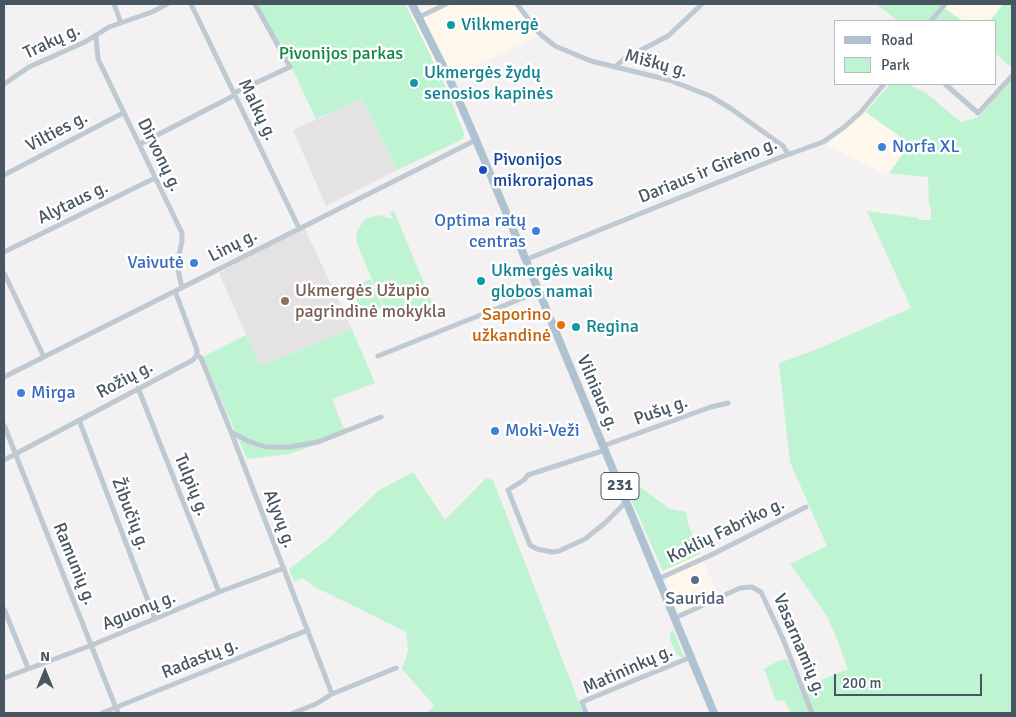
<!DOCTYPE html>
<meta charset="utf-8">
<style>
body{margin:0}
#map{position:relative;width:1016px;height:717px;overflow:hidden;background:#f4f1f2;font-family:Signika,sans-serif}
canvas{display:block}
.frame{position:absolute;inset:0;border:5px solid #475661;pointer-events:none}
.legend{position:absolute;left:834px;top:20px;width:162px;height:65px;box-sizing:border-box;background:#fff;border:1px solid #b5bbc0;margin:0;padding:6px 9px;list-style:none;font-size:15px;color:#475661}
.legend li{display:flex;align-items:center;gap:10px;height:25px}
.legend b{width:25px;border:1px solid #b5bbc0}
.north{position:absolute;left:20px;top:647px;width:50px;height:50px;-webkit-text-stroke:4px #fff;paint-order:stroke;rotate:0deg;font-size:14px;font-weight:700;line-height:20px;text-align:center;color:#475661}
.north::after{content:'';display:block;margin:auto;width:18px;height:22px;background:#475661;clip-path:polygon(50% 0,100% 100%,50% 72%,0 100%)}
.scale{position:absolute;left:834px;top:674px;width:148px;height:22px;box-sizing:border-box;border:2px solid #475661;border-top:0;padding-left:6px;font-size:15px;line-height:18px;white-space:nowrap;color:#475661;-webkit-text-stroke:4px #fff;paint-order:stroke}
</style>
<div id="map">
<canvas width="1016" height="717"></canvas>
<div class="frame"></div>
<ul class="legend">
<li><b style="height:6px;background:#afc2d2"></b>Road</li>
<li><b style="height:14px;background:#bef4d1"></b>Park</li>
</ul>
<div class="north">N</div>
<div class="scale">200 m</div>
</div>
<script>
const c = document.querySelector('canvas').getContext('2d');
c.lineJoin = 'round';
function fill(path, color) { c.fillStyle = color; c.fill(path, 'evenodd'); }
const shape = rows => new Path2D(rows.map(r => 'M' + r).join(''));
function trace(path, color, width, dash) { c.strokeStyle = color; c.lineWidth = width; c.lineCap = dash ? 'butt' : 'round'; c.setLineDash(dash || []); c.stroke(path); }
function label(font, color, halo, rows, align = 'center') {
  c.font = font + ' Signika,sans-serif'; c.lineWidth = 5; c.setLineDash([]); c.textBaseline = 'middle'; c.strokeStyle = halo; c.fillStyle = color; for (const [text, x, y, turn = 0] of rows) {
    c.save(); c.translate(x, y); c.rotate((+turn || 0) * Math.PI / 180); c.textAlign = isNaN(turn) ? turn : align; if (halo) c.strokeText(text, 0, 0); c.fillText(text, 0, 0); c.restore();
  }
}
fill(shape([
 [437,4,514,4,538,36,443,81,411,16],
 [939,4,1003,4,990,21,963,21,939,5],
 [866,112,910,144,889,173,883,173,827,145],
 [700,554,719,596,680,613,663,571]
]), '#fef8ec');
fill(shape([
 [362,99,397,170,326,206,293,130],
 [304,227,352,329,260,366,219,273]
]), '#e5e2e4');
fill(shape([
 [257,4,405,4,443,81,464,133,463,139,397,170,362,99,316,119,291,66],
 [876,4,939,4,939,5,963,21,898,21],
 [1003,4,1012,4,1012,68,995,53,995,21,990,21],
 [1012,79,1012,713,791,713,784,700,776,701,764,669,778,661,787,659,800,689,848,669,838,642,827,616,790,564,827,546,790,462,779,363,815,350,911,308,867,211,918,218,919,220,931,220,931,209,929,205,928,177,889,173,910,144,866,112,890,84,907,84,926,93,961,122,979,117],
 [394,211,433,305,430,307,426,298,422,309,417,313,405,317,393,315,384,307,357,244,356,237,357,231,365,219,379,215,393,219,390,212],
 [371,279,383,308,363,316,351,287],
 [352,329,375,383,332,399,346,434,290,454,247,459,203,357,246,335,260,366],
 [413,472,445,520,486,478,493,480,583,713,426,713,433,707,433,704,402,669,408,651,406,632,313,586,303,578,294,582,289,569,327,540,378,491],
 [640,487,670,509,686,512,688,524,700,554,663,571,628,492],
 [673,630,684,657,682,658,677,655,670,640,670,634]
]), '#bef4d1');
trace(shape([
 [114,4,121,23],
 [191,4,299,228],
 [517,4,539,33,555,46,591,61,669,80,710,96,730,108,783,146,788,154],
 [419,17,446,4],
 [931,21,945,4],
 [96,37,98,59,182,233,182,241,177,265,182,288],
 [615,67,624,59,668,36,702,4],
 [4,84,29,67,85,42,109,27,152,12,167,4],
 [945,84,978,113,1012,76],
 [234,93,290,67,255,4],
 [140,144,235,95],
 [4,175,123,113],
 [4,252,155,178],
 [525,260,776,159,823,142,843,128,861,112,884,84],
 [4,273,44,357],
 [197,355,201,358,231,432,332,694],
 [378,356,538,292],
 [4,377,476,140],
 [138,388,219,592],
 [79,420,155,619],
 [4,425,118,713],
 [231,432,248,441,266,447,290,447,318,442,381,417],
 [603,446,711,407,728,403],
 [605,450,528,475,524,480,508,490,530,545,537,549,552,552,559,551,585,539,605,523,626,502],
 [4,460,193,360,197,355,197,350,175,291],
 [658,579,709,556,806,507],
 [4,609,28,668],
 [675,618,740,588,752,587,761,592,783,639,812,713],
 [4,678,92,645,219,592,284,568],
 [102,713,308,630],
 [293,713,316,704,332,694,396,668],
 [586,713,582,702,691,657]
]), '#bec9d2', 5);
trace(shape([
 [412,4,450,80,476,140,714,713]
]), '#afc2d2', 8);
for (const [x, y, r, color] of [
 [451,25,5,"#0f9aa8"],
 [414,83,5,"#0f9aa8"],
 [882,147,5,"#3f7fe0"],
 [483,170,5,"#1a4fb4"],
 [536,231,5,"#3f7fe0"],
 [194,263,5,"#3f7fe0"],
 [481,281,5,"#0f9aa8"],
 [285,301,5,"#8d6e63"],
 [561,325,5,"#e8710a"],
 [576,327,5,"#0f9aa8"],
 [21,393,5,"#3f7fe0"],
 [495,431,5,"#3f7fe0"],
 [695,580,5,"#5c6f8a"]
]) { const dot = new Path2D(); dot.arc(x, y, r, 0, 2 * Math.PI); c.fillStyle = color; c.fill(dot); trace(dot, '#fff', 2); }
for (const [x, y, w] of [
 [620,486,38]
]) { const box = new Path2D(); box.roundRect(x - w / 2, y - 13.5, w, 27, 4); c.fillStyle = '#fff'; c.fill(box); trace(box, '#475661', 1); }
label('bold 16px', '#475661', null, [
 ["231",620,486]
]);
label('18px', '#0d838f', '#fff', [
 ["Vilkmergė",461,25],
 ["Ukmergės žydų",424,73],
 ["senosios kapinės",424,94],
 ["Ukmergės vaikų",491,271],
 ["globos namai",491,292],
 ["Regina",586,327]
], 'left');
label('18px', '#475661', '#fff', [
 ["Trakų g.",52,42,-25],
 ["Miškų g.",656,64,15],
 ["Malkų g.",257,110,64],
 ["Vilties g.",57,132,-28],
 ["Dirvonų g.",159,155,64],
 ["Dariaus ir Girėno g.",708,171,-22],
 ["Alytaus g.",73,203,-26],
 ["Linų g.",233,246,-27],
 ["Rožių g.",125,380,-28],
 ["Vilniaus g.",597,393,67],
 ["Pušų g.",661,411,-20],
 ["Tulpių g.",191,485,68],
 ["Žibučių g.",130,514,69],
 ["Alyvų g.",279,519,69],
 ["Koklių Fabriko g.",726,531,-26],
 ["Ramunių g.",74,564,68],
 ["Aguonų g.",139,611,-22],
 ["Vasarnamių g.",799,645,67],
 ["Radastų g.",200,659,-22],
 ["Matininkų g.",628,670,-24]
]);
label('18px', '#0f8646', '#fff', [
 ["Pivonijos parkas",341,54]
]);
label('18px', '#366cbe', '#fff', [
 ["Norfa XL",892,147],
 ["Optima ratų",526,221,"right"],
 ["centras",526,242,"right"],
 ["Vaivutė",184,263,"right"],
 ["Mirga",31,393],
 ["Moki-Veži",505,431]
], 'left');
label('18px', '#164399', '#fff', [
 ["Pivonijos",493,160],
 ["mikrorajonas",493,181]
], 'left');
label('18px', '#785e54', '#fff', [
 ["Ukmergės Užupio",295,291],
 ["pagrindinė mokykla",295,312]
], 'left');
label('18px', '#c56008', '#fff', [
 ["Saporino",551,315],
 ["užkandinė",551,336]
], 'right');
label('18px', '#4e5e75', '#fff', [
 ["Saurida",695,599]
]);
</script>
